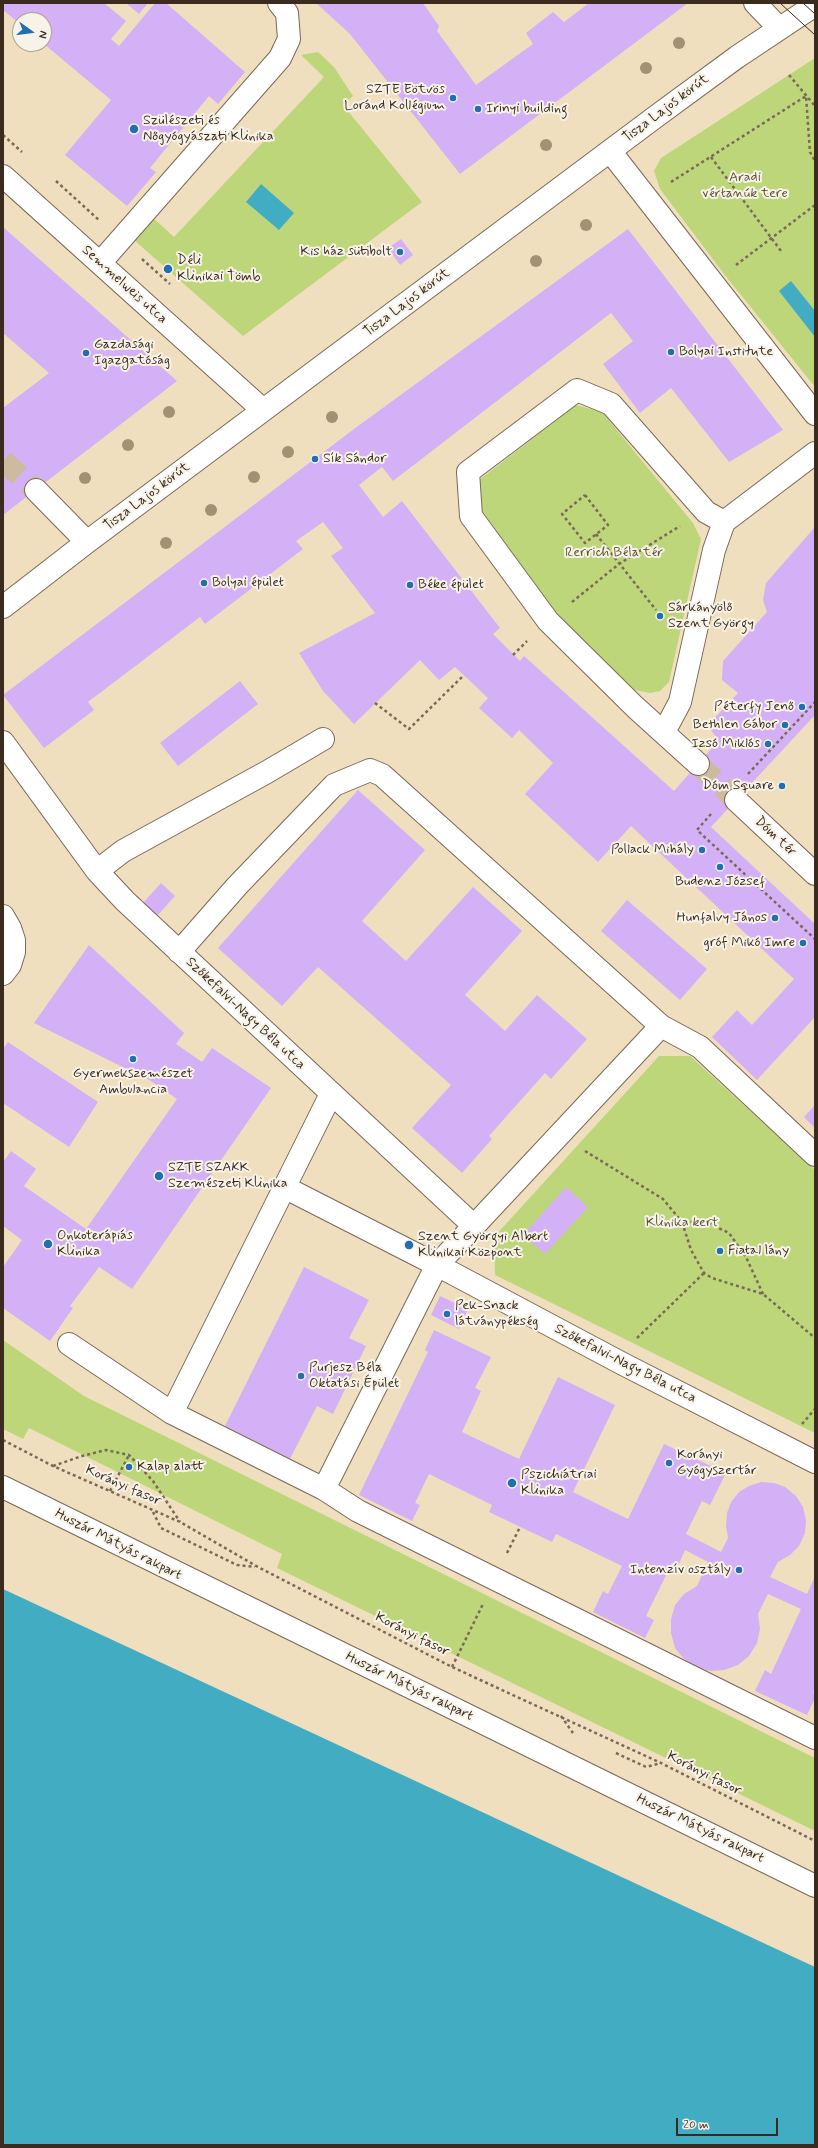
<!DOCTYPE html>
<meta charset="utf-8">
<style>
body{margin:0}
#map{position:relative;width:818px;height:2148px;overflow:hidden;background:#f0dfbf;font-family:Mynerve,sans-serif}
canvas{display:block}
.frame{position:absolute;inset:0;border:4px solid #3b2a1e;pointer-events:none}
.north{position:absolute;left:12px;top:12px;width:40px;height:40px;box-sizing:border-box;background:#f7f3e8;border:1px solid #aca397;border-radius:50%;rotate:104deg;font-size:11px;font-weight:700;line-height:16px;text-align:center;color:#3b2a1e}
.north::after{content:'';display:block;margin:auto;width:14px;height:18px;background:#1f6fb2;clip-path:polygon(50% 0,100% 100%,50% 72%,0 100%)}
.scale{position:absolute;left:676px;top:2118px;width:102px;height:18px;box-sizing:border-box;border:2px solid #3b2a1e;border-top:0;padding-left:5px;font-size:12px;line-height:14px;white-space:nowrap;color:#3b2a1e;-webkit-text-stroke:3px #f7f3e8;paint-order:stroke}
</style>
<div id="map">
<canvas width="818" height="2148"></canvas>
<div class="frame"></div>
<div class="north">N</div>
<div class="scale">20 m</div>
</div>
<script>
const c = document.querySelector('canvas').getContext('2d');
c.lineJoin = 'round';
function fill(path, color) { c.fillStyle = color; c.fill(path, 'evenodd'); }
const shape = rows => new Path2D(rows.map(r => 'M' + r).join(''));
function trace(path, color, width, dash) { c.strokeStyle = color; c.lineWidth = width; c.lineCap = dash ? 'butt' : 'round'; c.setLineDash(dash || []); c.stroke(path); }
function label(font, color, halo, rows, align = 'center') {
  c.font = font + ' Mynerve,sans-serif'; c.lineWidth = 4; c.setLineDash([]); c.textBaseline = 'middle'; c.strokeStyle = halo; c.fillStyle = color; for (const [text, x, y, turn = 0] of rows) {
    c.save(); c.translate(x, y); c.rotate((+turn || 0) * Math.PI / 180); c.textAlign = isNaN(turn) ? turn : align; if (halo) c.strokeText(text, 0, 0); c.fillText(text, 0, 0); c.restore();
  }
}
fill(shape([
 [318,52,334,67,353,96,343,105,422,202,243,336,134,240,150,215,174,237,324,77,301,55],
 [815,58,815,387,724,274,660,189,654,171,661,158],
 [576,405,602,412,693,523,701,539,669,682,660,691,650,693,635,690,566,626,478,505,478,481],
 [659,1056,690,1056,815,1170,815,1433,495,1275,494,1237],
 [3,1340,84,1396,815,1758,815,1831,277,1568,282,1554,29,1428,23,1439,3,1429]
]), '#bed67a');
fill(shape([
 [261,184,294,213,279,230,246,202],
 [791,281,815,311,815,337,779,291],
 [3,1589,815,1967,815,2145,3,2145]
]), '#42acc2');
fill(shape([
 [3,3,104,3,126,21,111,39,119,46,155,3,166,3,245,72,218,104,209,96,150,168,156,172,127,206,65,155,111,100,44,44,44,20,20,20,20,24,3,10],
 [126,3,148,3,139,14],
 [316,3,423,3,439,26,437,31,476,85,533,44,526,33,553,12,564,22,589,3,688,3,460,174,350,34],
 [3,227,177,381,3,515,3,408,49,373,3,333],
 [628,229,783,430,729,462,671,388,640,413,603,364,633,341,611,313,393,481,382,467,359,485,383,517,402,501,500,628,493,634,520,661,524,656,674,791,719,740,707,726,738,693,722,680,723,661,767,612,763,600,766,583,815,527,815,715,711,827,815,924,815,1017,757,1080,712,1037,737,1010,752,1025,794,979,631,826,598,862,525,794,553,763,519,730,512,738,479,708,488,698,455,667,439,680,420,660,354,724,323,691,299,653,375,613,331,556,343,548,323,522,296,541,303,549,205,624,200,617,88,702,94,710,44,748,3,695,354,429],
 [401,239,413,255,400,265,388,248],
 [240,681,258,704,178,766,160,743],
 [358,790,425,850,362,921,406,961,473,887,522,931,465,995,505,1031,537,995,587,1039,551,1079,545,1073,489,1136,492,1139,462,1173,412,1128,451,1085,318,967,282,1006,218,948],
 [161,883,175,896,157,916,143,903],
 [627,900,707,969,680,1000,601,931],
 [89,945,184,1033,176,1044,202,1062,212,1048,271,1088,132,1289,99,1267,70,1306,73,1308,50,1341,3,1308,3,1267,22,1240,3,1226,3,1162,11,1151,36,1169,24,1186,86,1229,177,1099,151,1081,34,1023],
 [8,1042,98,1102,69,1147,3,1103,3,1049],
 [815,1105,815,1128,804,1117],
 [566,1187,588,1207,545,1254,523,1235],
 [304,1267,369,1300,349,1338,366,1346,333,1414,317,1406,290,1459,225,1426],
 [440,1296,468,1309,459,1329,431,1315],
 [434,1330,491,1357,475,1388,481,1391,462,1432,519,1459,558,1377,615,1405,573,1492,628,1519,664,1444,726,1473,710,1505,702,1501,686,1534,721,1552,728,1538,726,1526,727,1513,731,1502,739,1492,749,1486,761,1482,774,1483,785,1487,796,1496,803,1507,806,1520,805,1533,799,1546,790,1555,778,1562,770,1577,807,1594,815,1576,815,1687,813,1692,815,1694,815,1698,807,1715,755,1691,765,1670,771,1674,801,1609,768,1594,758,1614,760,1629,757,1643,749,1656,738,1665,724,1670,710,1671,696,1667,684,1659,675,1648,671,1633,671,1619,675,1605,684,1594,697,1586,708,1562,685,1550,678,1566,672,1563,646,1616,654,1620,645,1638,593,1612,603,1591,608,1594,622,1566,556,1534,552,1542,489,1512,492,1505,429,1474,415,1503,420,1505,412,1521,359,1495,428,1352,425,1350]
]), '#d4b0f6');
trace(shape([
 [3,461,36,490],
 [698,764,736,800]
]), '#ccbb9f', 22, [22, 11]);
const minor = shape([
 [755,3,779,28],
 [610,151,815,414],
 [3,176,263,410],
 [100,263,280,58,289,39,287,13,279,3],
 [36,490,87,542],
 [3,607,87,542,658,115,737,57,815,5],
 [664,732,680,702,714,550,724,522,815,453],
 [3,742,97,871,125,901,474,1226,437,1265,623,1364,815,1462],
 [698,764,635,707,548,621,471,516,468,472,577,390,611,404,706,512,724,522],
 [736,800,815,874],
 [97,871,123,851,267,772,323,739],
 [3,916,10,928,14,940,14,952,10,965,3,974],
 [179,952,237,886,334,785,370,770,382,775,661,1026],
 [284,1187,437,1265,324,1489],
 [474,1226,661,1026,700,1047,815,1155],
 [69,1344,172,1413,324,1489,358,1511,815,1738],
 [172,1413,331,1094],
 [3,1487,815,1886]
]);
trace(minor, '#7a6956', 24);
trace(shape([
 [789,75,815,106],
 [3,135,22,152],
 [711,157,781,251],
 [56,181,100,221],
 [671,182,806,96,810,152,815,161],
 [142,259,170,284],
 [736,265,815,205],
 [585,495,608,525,585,543,562,514,585,495],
 [596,534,656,610],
 [572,602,619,564,680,526],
 [513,655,527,641],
 [375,703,409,729,464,675],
 [748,774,815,702],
 [711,814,697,830,815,939],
 [585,1151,663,1199,682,1222],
 [763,1294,746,1257,729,1233,706,1222,682,1222,691,1250,704,1273,712,1278,763,1294,815,1338],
 [637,1338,704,1273],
 [802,1424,815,1409],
 [3,1440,53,1466,180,1522,258,1567,452,1667,661,1763,815,1841],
 [53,1466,82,1456,106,1450,129,1455,153,1481,180,1522],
 [110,1491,129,1455],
 [153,1512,161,1528,237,1565,255,1567],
 [507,1553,520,1527],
 [452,1667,483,1604],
 [561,1716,573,1733],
 [616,1753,646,1767,661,1763]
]), '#7a6956', 2.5, [3, 3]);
trace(minor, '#fff', 22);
trace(shape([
 [780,3,815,35],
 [803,3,815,14]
]), '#3b2a1e', 1);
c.fillStyle = '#9f9373';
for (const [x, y] of [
 [679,43],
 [646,68],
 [546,145],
 [586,225],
 [536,261],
 [169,412],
 [332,417],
 [128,445],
 [288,452],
 [254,477],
 [85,478],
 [211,510],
 [166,543]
]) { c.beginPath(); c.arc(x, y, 6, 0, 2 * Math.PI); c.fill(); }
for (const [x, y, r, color] of [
 [453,98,4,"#1f6fb2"],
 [478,109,4,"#1f6fb2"],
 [134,129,5,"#1f6fb2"],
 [400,252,4,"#1f6fb2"],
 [168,269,5,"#1f6fb2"],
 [671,352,4,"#1f6fb2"],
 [86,353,4,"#1f6fb2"],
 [315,459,4,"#1f6fb2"],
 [204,583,4,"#1f6fb2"],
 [410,585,4,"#1f6fb2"],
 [660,616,4,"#1f6fb2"],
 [802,707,4,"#1f6fb2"],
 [785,725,4,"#1f6fb2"],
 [768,744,4,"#1f6fb2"],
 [782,786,4,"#1f6fb2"],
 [702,850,4,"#1f6fb2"],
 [720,867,4,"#1f6fb2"],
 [775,918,4,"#1f6fb2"],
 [803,943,4,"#1f6fb2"],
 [133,1059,4,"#1f6fb2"],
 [159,1176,5,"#1f6fb2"],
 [48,1244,5,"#1f6fb2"],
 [409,1245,5,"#1f6fb2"],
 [720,1251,4,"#1f6fb2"],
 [447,1314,4,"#1f6fb2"],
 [301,1376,4,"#1f6fb2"],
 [669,1463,4,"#1f6fb2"],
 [129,1467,4,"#1f6fb2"],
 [512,1483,5,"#1f6fb2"],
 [739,1570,4,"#1f6fb2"]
]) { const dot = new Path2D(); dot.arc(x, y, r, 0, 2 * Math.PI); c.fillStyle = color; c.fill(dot); trace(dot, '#f7f3e8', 1.5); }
label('14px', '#3b2a1e', '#f7f3e8', [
 ["SZTE Eötvös",445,90,"right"],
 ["Loránd Kollégium",445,106,"right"],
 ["Irinyi building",486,109],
 ["Szülészeti és",143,121],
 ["Nőgyógyászati Klinika",143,137],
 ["Kis ház sütibolt",392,252,"right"],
 ["Déli",177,261],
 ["Klinikai Tömb",177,277],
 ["Gazdasági",94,345],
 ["Igazgatóság",94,361],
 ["Bolyai Institute",679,352],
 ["Sík Sándor",323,459],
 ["Bolyai épület",212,583],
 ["Béke épület",418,585],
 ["Sárkányölő",668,608],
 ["Szent György",668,624],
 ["Péterfy Jenő",794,707,"right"],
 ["Bethlen Gábor",777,725,"right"],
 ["Izsó Miklós",760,744,"right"],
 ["Dóm Square",774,786,"right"],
 ["Pollack Mihály",694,850,"right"],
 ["Budenz József",720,882,"center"],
 ["Hunfalvy János",767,918,"right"],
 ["gróf Mikó Imre",795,943,"right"],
 ["Gyermekszemészet",133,1074,"center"],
 ["Ambulancia",133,1090,"center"],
 ["SZTE SZAKK",168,1168],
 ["Szemészeti Klinika",168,1184],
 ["Onkoterápiás",57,1236],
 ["Klinika",57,1252],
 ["Szent Györgyi Albert",418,1237],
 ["Klinikai Központ",418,1253],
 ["Fiatal lány",728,1251],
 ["Pek-Snack",455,1306],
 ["látványpékség",455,1322],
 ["Purjesz Béla",309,1368],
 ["Oktatási Épület",309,1384],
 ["Korányi",677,1455],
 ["Gyógyszertár",677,1471],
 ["Kalap alatt",137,1467],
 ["Pszichiátriai",521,1475],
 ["Klinika",521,1491],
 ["Intenzív osztály",731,1570,"right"]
], 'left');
label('14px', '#3b2a1e', '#f7f3e8', [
 ["Tisza Lajos körút",666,109,-37],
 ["Semmelweis utca",124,285,42],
 ["Tisza Lajos körút",407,303,-37],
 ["Tisza Lajos körút",147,497,-37],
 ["Dóm tér",775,837,43],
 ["Szőkefalvi-Nagy Béla utca",245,1014,43],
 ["Szőkefalvi-Nagy Béla utca",625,1364,27],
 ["Korányi fasor",123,1486,24],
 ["Huszár Mátyás rakpart",118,1545,27],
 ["Korányi fasor",412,1635,27],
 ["Huszár Mátyás rakpart",409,1687,26],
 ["Korányi fasor",704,1774,27],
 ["Huszár Mátyás rakpart",700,1829,26]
]);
label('14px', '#5c5535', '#f7f3e8', [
 ["Aradi",745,178],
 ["vértanúk tere",745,194],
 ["Rerrich Béla tér",614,553],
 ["Klinika kert",682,1223]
]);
</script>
